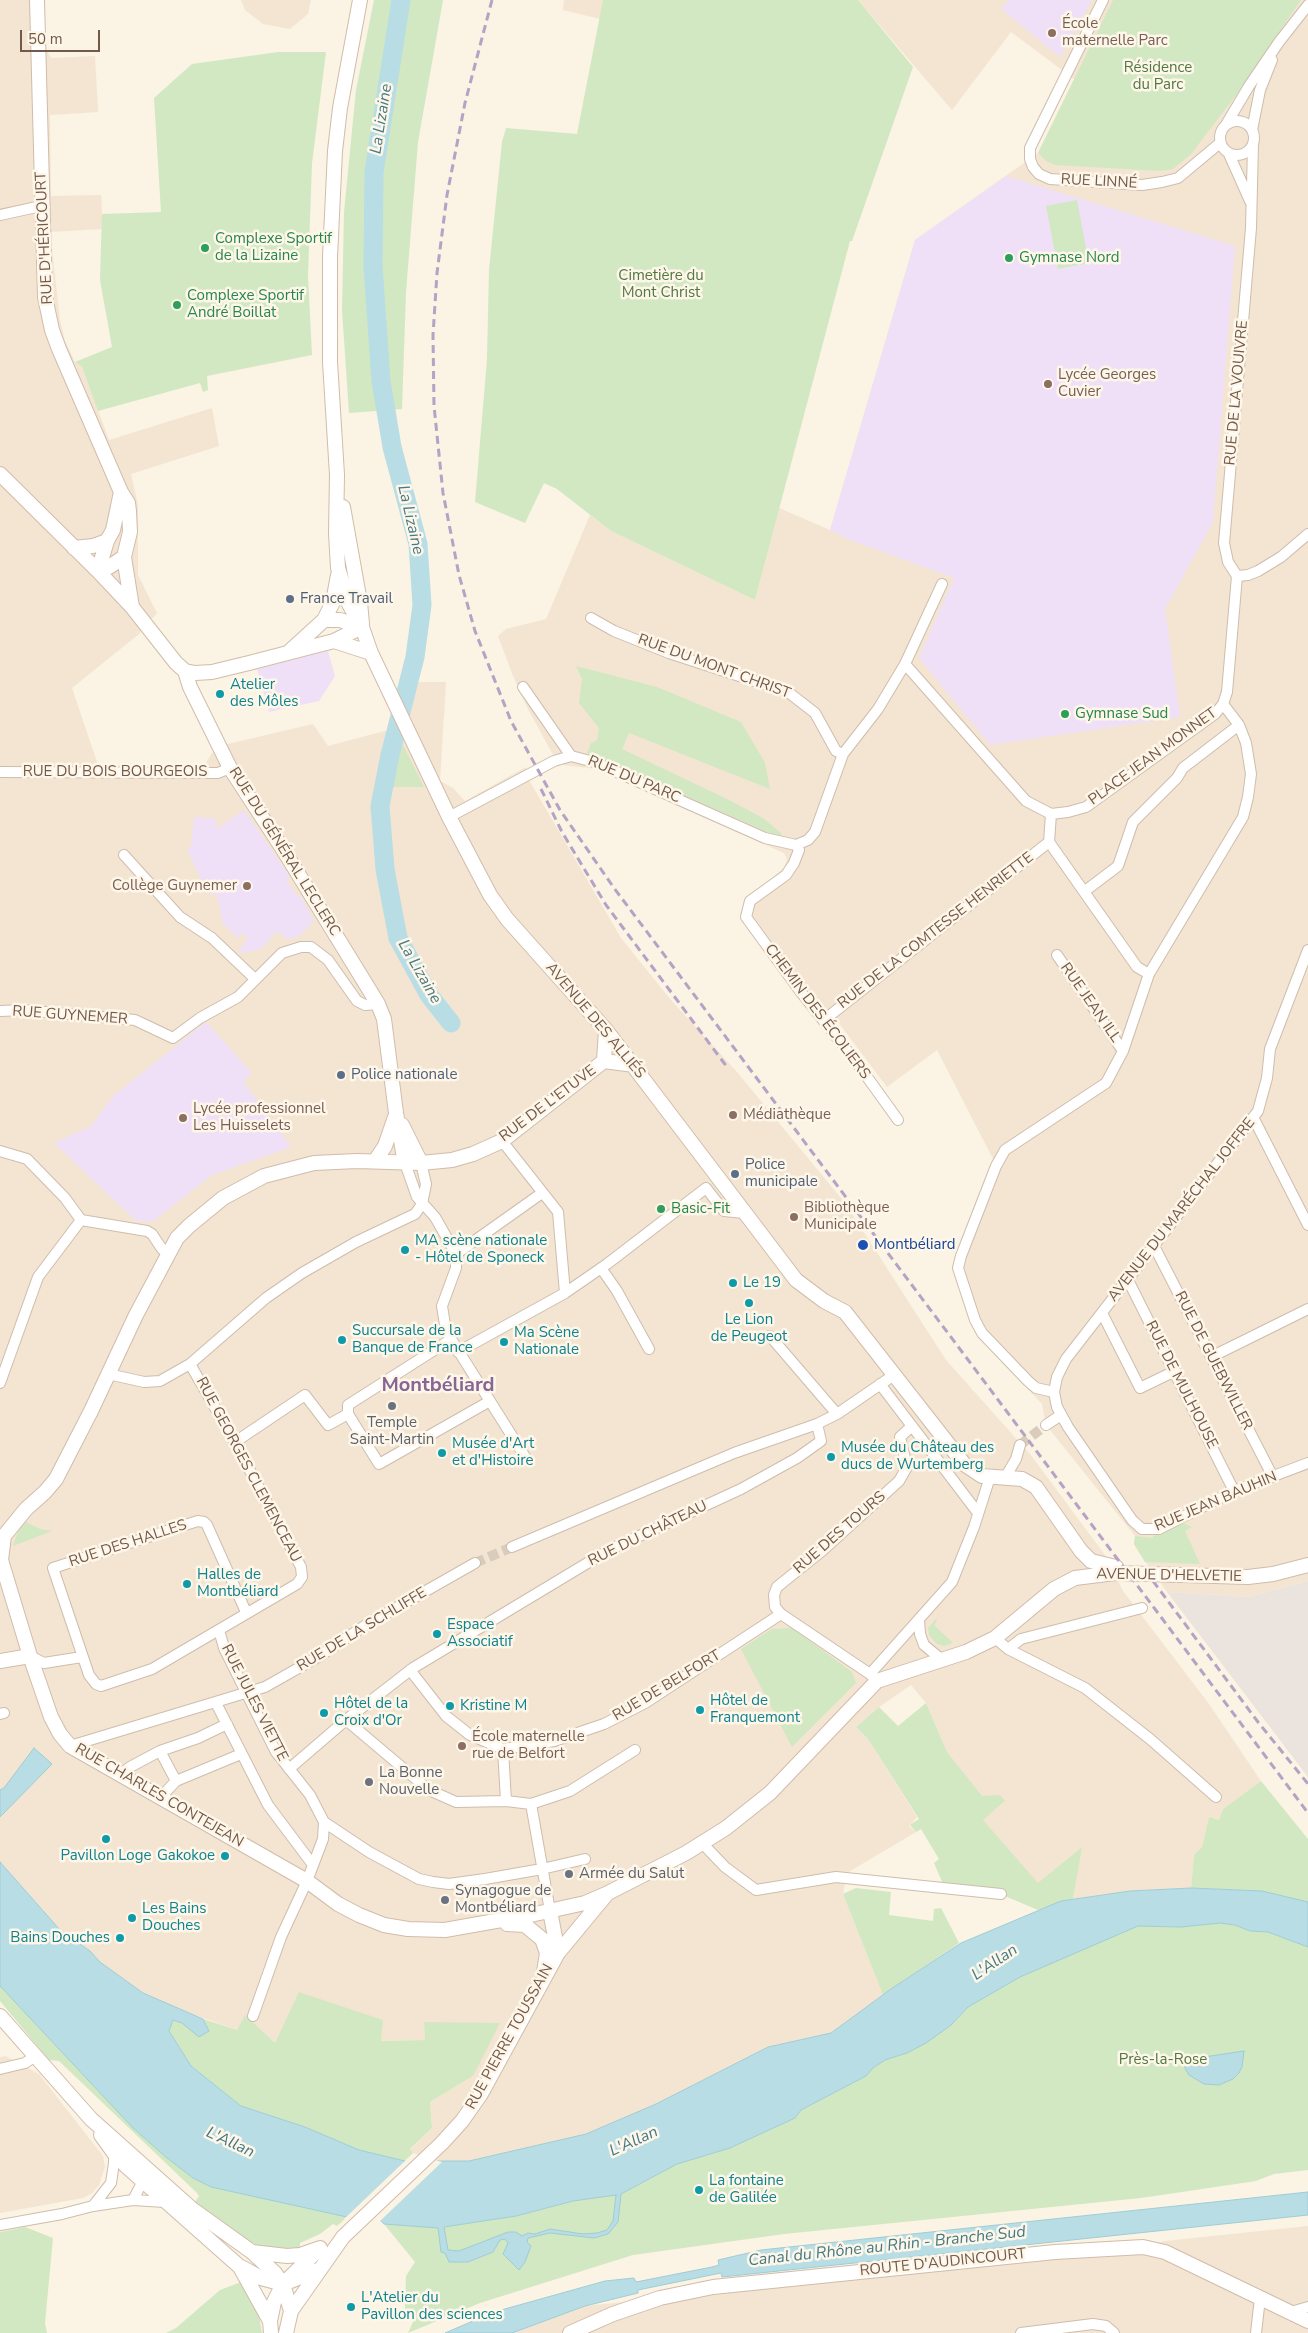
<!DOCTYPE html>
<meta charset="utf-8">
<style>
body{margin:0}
#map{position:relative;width:1308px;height:2333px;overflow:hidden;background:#fbf3e3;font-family:"Nunito Sans",sans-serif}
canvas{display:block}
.scale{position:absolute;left:20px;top:30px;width:80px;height:22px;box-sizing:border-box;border:2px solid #73594a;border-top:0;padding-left:6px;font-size:15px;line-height:18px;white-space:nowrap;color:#73594a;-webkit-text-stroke:4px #fef7e9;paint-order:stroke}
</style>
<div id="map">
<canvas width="1308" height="2333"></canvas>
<div class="scale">50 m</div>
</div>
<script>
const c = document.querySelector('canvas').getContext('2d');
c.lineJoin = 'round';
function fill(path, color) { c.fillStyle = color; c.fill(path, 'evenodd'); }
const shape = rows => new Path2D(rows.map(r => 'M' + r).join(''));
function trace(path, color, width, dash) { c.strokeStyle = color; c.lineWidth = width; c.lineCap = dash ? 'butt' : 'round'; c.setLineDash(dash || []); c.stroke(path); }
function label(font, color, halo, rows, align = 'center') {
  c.font = font + ' "Nunito Sans",sans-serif'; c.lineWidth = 5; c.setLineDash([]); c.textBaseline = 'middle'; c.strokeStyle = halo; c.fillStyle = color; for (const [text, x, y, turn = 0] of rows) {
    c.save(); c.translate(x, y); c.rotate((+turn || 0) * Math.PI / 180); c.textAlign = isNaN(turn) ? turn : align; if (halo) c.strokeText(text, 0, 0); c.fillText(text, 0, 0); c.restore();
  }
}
fill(shape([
 [0,0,31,0,44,15,45,47,51,58,95,56,98,112,50,115,51,196,101,195,103,229,50,232,60,320,65,341,75,362,82,367,109,440,212,408,219,446,131,474,138,505,138,575,157,613,139,634,72,688,98,765,144,765,148,767,167,767,169,765,174,767,203,768,212,753,228,744,313,724,328,746,392,729,414,682,446,682,440,781,453,788,465,801,526,767,529,780,621,938,670,999,737,1072,845,1203,946,1360,1030,1454,1105,1555,1123,1591,1209,1704,1261,1781,1223,1809,1219,1820,1209,1817,1202,1847,1194,1855,1191,1888,1130,1891,1073,1899,1081,1848,1038,1884,982,1820,1004,1802,984,1802,947,1752,926,1703,911,1685,879,1707,856,1727,868,1739,917,1817,909,1826,916,1832,847,1873,843,1894,883,1995,831,2033,767,2047,656,2104,586,2134,469,2161,442,2162,413,2153,410,2150,432,2128,430,2102,473,2076,424,2022,425,2040,275,2043,245,2016,237,2030,178,2009,143,1993,100,1962,90,1951,60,1930,0,1862,0,1817,51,1764,0,1790],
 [241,0,311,0,308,14,290,29,263,24,245,10],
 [564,0,603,0,600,19,563,10],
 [858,0,1308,0,1308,1581,1248,1597,1167,1592,1140,1554,1134,1544,1135,1536,1046,1425,1042,1404,983,1342,972,1322,955,1272,954,1259,993,1159,937,1050,887,1087,838,1022,822,1012,740,914,746,900,785,867,787,859,784,853,671,803,605,770,563,765,552,753,528,709,513,676,498,636,506,629,546,619,590,515,611,531,755,600,779,508,830,530,915,240,1038,153,1074,79,1011,32,952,110],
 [6,2056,39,2074,103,2156,105,2167,99,2185,92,2193,83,2198,0,2213,0,2057],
 [1308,2226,1308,2333,512,2333,585,2306,1005,2263,1115,2255,1165,2241]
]), '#f3e5d2');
fill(shape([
 [1308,1581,1308,1777,1167,1592,1248,1597]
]), '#ebe4de');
fill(shape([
 [1009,0,1092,0,1060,57,1001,9],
 [1006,176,1235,246,1213,522,1165,609,1180,717,990,745,919,658,954,578,850,540,830,530,915,240],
 [328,651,335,676,319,701,269,712,257,669],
 [244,810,290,877,286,880,297,896,300,895,314,921,298,937,287,939,277,931,261,949,237,954,248,938,242,933,238,938,223,924,218,899,214,892,208,895,187,849,191,846,194,817,216,819,216,829],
 [206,1022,252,1073,243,1081,291,1147,212,1175,152,1222,136,1221,54,1143,91,1126,113,1096]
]), '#efe0f8');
fill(shape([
 [374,0,443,0,418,142,406,292,402,409,349,413,342,310,344,212,356,90],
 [603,0,858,0,913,67,852,241,850,241,755,600,611,531,557,489,544,483,525,523,475,502,487,359,489,270,502,142,506,128,577,134],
 [1113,0,1301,0,1236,95,1191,154,1173,169,1161,171,1055,165,1046,161,1038,153],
 [278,52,326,52,312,163,308,275,312,355,207,376,208,390,203,392,200,383,98,411,82,367,75,362,112,347,100,280,102,214,161,212,154,98,192,64],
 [1077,200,1089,263,1058,269,1046,206],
 [576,666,657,687,741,722,765,763,770,789,629,733,622,749,727,799,763,818,782,834,779,837,587,753,591,743,597,740,599,728,579,703,582,679],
 [402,743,424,787,392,787,393,774],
 [26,1522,40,1529,52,1531,13,1546,18,1531],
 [1181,1522,1192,1527,1185,1531,1200,1564,1145,1562,1134,1544,1135,1536,1153,1538,1153,1536,1162,1534],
 [936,1619,937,1621,934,1625,953,1643,944,1646,937,1644,929,1635,928,1628],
 [792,1628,852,1672,856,1683,792,1747,741,1649,772,1629],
 [926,1703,947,1752,982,1796,1000,1795,1005,1801,983,1820,1038,1883,1082,1847,1073,1899,1038,1910,986,1888,943,1884,934,1863,939,1859,921,1829,916,1832,910,1825,919,1819,868,1739,856,1727,879,1707,898,1726],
 [1261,1781,1308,1839,1308,1902,1262,1891,1191,1888,1194,1855,1202,1847,1209,1817,1219,1820,1223,1809],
 [856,1888,891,1892,889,1915,933,1921,934,1909,941,1908,959,1943,883,1995,843,1894],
 [1220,1923,1235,1925,1250,1931,1268,1932,1308,1947,1308,2170,1274,2174,1256,2181,1141,2198,784,2234,633,2255,480,2303,408,2333,413,2322,405,2308,406,2276,415,2262,384,2224,444,2227,516,2216,573,2201,621,2194,677,2164,730,2148,795,2118,801,2110,866,2076,873,2068,885,2060,907,2053,951,2025,968,2007,1020,1977,1051,1963,1138,1926,1181,1927],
 [0,1986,133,2128,167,2158,193,2178,211,2187,347,2217,337,2226,333,2224,320,2234,300,2243,300,2248,288,2250,266,2248,247,2241,222,2224,195,2202,199,2196,197,2193,59,2061,49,2060,0,2001],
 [299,1992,383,2020,381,2041,425,2040,424,2022,500,2023,473,2076,430,2102,432,2128,410,2149,413,2153,405,2161,359,2150,305,2127,241,2106,191,2066,169,2031,173,2020,209,2031,203,2019,237,2030,245,2015,275,2043],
 [25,2227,53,2238,45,2323,47,2333,0,2333,0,2232],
 [241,2282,257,2304,262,2333,166,2333,176,2328,220,2290]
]), '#d1e8c2');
const water = shape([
 [34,1748,52,1764,0,1817,0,1790,4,1788,34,1748],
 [0,1862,60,1930,90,1951,100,1962,143,1993,203,2019,209,2031,199,2037,182,2023,173,2020,169,2031,191,2066,241,2106,305,2127,359,2150,405,2161,469,2161,586,2134,656,2104,768,2047,831,2033,891,1989,961,1943,1061,1901,1130,1891,1191,1888,1262,1891,1308,1902,1308,1947,1268,1932,1250,1931,1235,1925,1220,1923,1181,1927,1138,1926,1020,1977,968,2007,951,2025,926,2043,907,2053,885,2060,873,2068,866,2076,801,2110,795,2118,730,2148,677,2164,621,2194,618,2222,608,2234,594,2238,550,2233,528,2238,527,2242,531,2246,525,2262,519,2270,503,2254,508,2243,505,2239,500,2240,493,2252,468,2262,449,2262,445,2253,441,2252,438,2228,384,2224,380,2220,347,2217,211,2187,193,2178,167,2158,133,2128,0,1986,0,1862],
 [616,2195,613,2221,607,2230,597,2233,583,2234,550,2229,535,2234,528,2233,522,2236,516,2232,508,2232,459,2251,448,2250,444,2227,516,2216,573,2201,616,2195],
 [1244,2051,1242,2067,1239,2073,1233,2079,1219,2085,1204,2084,1189,2075,1185,2068,1184,2060,1244,2051],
 [1308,2192,1308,2215,722,2277,721,2273,638,2290,638,2293,585,2306,512,2333,445,2333,494,2312,605,2281,634,2278,636,2282,712,2267,719,2265,718,2260,761,2250,1308,2192]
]);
fill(water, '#b8dde4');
trace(water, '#9fccd6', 1);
fill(shape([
 [408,2158,431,2159,442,2162,378,2223,344,2219]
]), '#fbf3e3');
trace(shape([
 [401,0,374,172,373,266,381,381,392,447,418,544,422,605,415,657,390,755,380,806,385,869,398,938,429,995,451,1023]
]), '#b8dde4', 19);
trace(shape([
 [1020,1445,1046,1425],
 [475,1563,512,1547]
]), '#d9ccbd', 10, [10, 5]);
const street = shape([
 [1103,0,1030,148,1030,159,1033,167,1039,174,1050,179,1142,185,1162,182,1178,178,1220,143],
 '1220 138a17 17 0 1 1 34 0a17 17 0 1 1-34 0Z',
 [1227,123,1249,86,1279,42,1308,5],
 [1252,130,1260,90,1272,60],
 [1229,154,1250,201],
 [0,215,41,206],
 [1237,576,1228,562,1224,543,1251,228,1253,144],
 [1237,576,1248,575,1258,571,1281,557,1308,534],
 [591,618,614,631,669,653,788,692,815,713,836,751,843,754],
 [905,664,1026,801,1051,814,1068,812,1086,807,1215,714,1223,704,1227,692,1237,576],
 [523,687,571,756],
 [0,772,218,773,230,768],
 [1051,814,1049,842,1137,967,1149,974],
 [449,817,554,761,571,756,594,762,765,838,796,845,808,840,815,832,843,754,878,709,905,664,942,584],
 [796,845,799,850,794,863,786,875,750,901,746,917,800,991,857,1063,898,1120],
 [124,855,180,917,212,938,255,979],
 [1085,891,1118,866,1133,822,1177,778,1183,768,1239,725],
 [1308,950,1270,1049,1267,1078,1258,1111,1066,1359,1057,1377,1054,1392,1057,1407,1068,1427,1132,1520,1142,1529,1159,1529,1234,1491,1308,1463],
 [1057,955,1123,1051],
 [0,1011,23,1010,135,1020,173,1038,200,1018,238,997,282,953,301,947,311,947,328,960,357,1001,365,1005,378,1004],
 [824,1020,1049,842],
 [1254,1119,1308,1225],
 [502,1141,558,1212,565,1293],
 [0,1151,27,1159,65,1198,81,1220,147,1231,152,1234,162,1249,168,1254],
 [405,1163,417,1197,435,1217,456,1254,456,1268,442,1306,446,1331,527,1460],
 [1154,1246,1273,1477],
 [456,1254,542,1193],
 [601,1268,617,1291,649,1349],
 [1128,1280,1234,1491],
 [1102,1313,1140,1388,1175,1371],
 [770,1336,837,1414],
 [458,1352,565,1293,607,1264,706,1188,724,1211,744,1213],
 [1211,1357,1308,1309],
 [190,1364,237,1446,301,1567,302,1577,297,1584,152,1669,101,1686,96,1684,89,1675,53,1568,185,1525,198,1521,204,1522,207,1525,246,1612],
 [108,1374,144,1382,160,1381,190,1364,266,1298,302,1273,356,1242,415,1214,422,1204,426,1184,421,1163],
 [0,1383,38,1277,81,1220],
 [880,1384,978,1513],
 [1054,1392,1036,1388,1028,1381,982,1333,975,1320,958,1268,961,1256,996,1166,1005,1150,1106,1083,1123,1051,1149,974,1243,817,1248,797,1251,774,1246,743,1239,725,1223,704],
 [348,1414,379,1464,490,1401],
 [348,1414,348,1405,450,1340],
 [1046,1425,1061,1415],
 [235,1442,305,1395,328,1425,348,1414],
 [1006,1476,1016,1459,1020,1445],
 [512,1547,734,1453,817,1424,837,1414,894,1375],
 [919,1620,920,1634,924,1645,941,1659],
 [219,1630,224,1648,276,1752,310,1795,324,1822,323,1839,307,1881,281,1937,253,2016],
 [995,1638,1008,1649,1085,1688,1150,1739,1216,1797],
 [1008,1649,1021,1639,1142,1608],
 [30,1656,44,1663,82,1657],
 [410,1670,446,1716,470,1735,503,1749,554,1741,604,1724,645,1703,781,1614],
 [870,1674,952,1582,974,1527,990,1477],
 [877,1681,870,1674,781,1614,775,1607,774,1595,777,1587,823,1550,899,1481,907,1467,900,1437,912,1426],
 [216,1703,268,1805,313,1865],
 [0,1714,4,1713],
 [346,1720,429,1790,456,1802,506,1801,531,1804,570,1791,635,1750],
 [70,1746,265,1687,318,1657,366,1625,475,1563],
 [503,1749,506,1801],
 [160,1751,176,1781],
 [289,1769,346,1720,413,1668,609,1550,741,1489,797,1458,821,1441,817,1424],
 [119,1775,130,1767,160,1751,198,1738,227,1724],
 [160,1798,176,1781,241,1754],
 [531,1804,550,1911],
 [324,1822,369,1852,419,1879,433,1882,449,1884,485,1879,542,1869,585,1859],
 [702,1843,725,1867,756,1890,836,1877,1001,1894],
 [0,2069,25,2063,34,2057],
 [133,2200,165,2202],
 [93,2206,111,2183,114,2163,114,2153],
 [0,2225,62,2214,93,2206,133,2200,145,2177],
 [1291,2312,1308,2307],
 [1021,2333,1093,2324,1106,2326,1114,2333],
 [1256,2333,1260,2298]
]);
const secondary = shape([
 [37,0,45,297,52,330,59,349,121,492,128,503,129,511,130,532,124,557,109,567,98,571],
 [360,0,340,108,335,151,330,257,330,362,337,475,336,533,338,568,349,604,362,627,371,653,449,817,490,895,507,919,606,1030,796,1280,824,1301,845,1312,964,1464,982,1476,1022,1479,1036,1487,1081,1551,1091,1561,1116,1567],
 [0,474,98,571,132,607,176,663,185,671,190,687,230,768,286,854,378,1004,384,1019,396,1113,405,1163],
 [343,507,360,602,362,624],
 [74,548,93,546,107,541],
 [124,557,132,607],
 [98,571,107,541,113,530,121,492],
 [324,620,340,620,362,627],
 [334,641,371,653],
 [290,651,324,620,333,602,338,575],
 [185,671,195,673,212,672,249,663,334,641,362,627],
 [604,1061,606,1030],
 [634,1065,604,1061,502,1141,473,1154,452,1160,421,1163,357,1161,314,1163,264,1176,223,1198,189,1226,177,1238,136,1315,91,1411,56,1479,45,1492,26,1509,4,1536,1,1560,30,1656,51,1717,60,1734,70,1746,307,1881,338,1904,359,1915,384,1925,408,1929,445,1930,535,1914,585,1903,606,1894,686,1853,726,1828,770,1793,877,1681,966,1652,995,1638,1054,1589,1075,1578,1115,1573,1248,1577,1273,1574,1308,1565],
 [402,1125,421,1163],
 [375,1161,385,1146,395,1117],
 [0,1661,30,1656],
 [550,1911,558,1953],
 [507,1924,525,1925,542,1939,547,1953,544,1972],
 [0,2016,91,2119,192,2209,252,2252,287,2256,300,2255,320,2248],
 [101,2135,114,2153,126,2166,240,2267,270,2321],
 [252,2252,275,2273,283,2284,291,2311,286,2333],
 [241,2267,261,2278,283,2284,318,2270],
 [291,2311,343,2237,442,2143,462,2121,481,2094,558,1953,606,1895],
 [271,2333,270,2321,274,2302,283,2284,315,2253],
 [570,2333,613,2314,660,2298,713,2287,1055,2252,1143,2247,1165,2252,1308,2321]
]);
trace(street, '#cebdad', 12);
trace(secondary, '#d1bcaa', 16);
trace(street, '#fff', 10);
trace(secondary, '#fff', 14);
trace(shape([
 [492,0,465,103,447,195,437,273,433,335,434,406,443,493,459,575,475,631,511,721,560,810,614,888,1308,1813],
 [541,789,562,832,606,905,727,1067],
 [1153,1581,1258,1722,1308,1784]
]), '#b5a2c4', 3, [8, 5]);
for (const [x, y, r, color] of [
 [1052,33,5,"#8d6e63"],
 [205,248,5,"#2e9e5b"],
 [1009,258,5,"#2e9e5b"],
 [177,305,5,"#2e9e5b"],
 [1048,384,5,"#8d6e63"],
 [290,599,5,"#5c6f8a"],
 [220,694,5,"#0f9aa8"],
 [1065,714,5,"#2e9e5b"],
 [247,886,5,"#8d6e63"],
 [341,1075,5,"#5c6f8a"],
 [733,1115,5,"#8d6e63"],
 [183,1118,5,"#8d6e63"],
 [735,1174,5,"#5c6f8a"],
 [661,1209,5,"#2e9e5b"],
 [794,1217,5,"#8d6e63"],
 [863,1245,6,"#1a4fb4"],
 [405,1250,5,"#0f9aa8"],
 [733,1283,5,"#0f9aa8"],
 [749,1303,5,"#0f9aa8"],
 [342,1340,5,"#0f9aa8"],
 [504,1342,5,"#0f9aa8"],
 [392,1406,5,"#6b7280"],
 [442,1453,5,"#0f9aa8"],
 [831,1457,5,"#0f9aa8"],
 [187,1584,5,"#0f9aa8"],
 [437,1634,5,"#0f9aa8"],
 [450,1706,5,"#0f9aa8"],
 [700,1710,5,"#0f9aa8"],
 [324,1713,5,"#0f9aa8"],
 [462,1746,5,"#8d6e63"],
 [369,1782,5,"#6b7280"],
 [106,1839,5,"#0f9aa8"],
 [225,1856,5,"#0f9aa8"],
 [569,1874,5,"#6b7280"],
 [445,1900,5,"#6b7280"],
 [132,1918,5,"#0f9aa8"],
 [120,1938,5,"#0f9aa8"],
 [699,2190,5,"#0f9aa8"],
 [351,2307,5,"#0f9aa8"]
]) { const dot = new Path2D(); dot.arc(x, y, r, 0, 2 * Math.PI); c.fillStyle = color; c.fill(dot); trace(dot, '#fef7e9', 2); }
label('15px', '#785e54', '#fef7e9', [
 ["École",1062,24],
 ["maternelle Parc",1062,41],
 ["Lycée Georges",1058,375],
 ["Cuvier",1058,392],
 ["Collège Guynemer",237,886,"right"],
 ["Lycée professionnel",193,1109],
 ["Les Huisselets",193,1126],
 ["Médiathèque",743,1115],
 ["Bibliothèque",804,1208],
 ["Municipale",804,1225],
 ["École maternelle",472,1737],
 ["rue de Belfort",472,1754]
], 'left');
label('15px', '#517842', '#fef7e9', [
 ["Résidence",1158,68],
 ["du Parc",1158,85],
 ["Cimetière du",661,276],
 ["Mont Christ",661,293],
 ["Près-la-Rose",1163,2060]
]);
label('15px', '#73594a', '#fef7e9', [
 ["RUE LINNÉ",1099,182,3],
 ["RUE D'HÉRICOURT",45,238,-93],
 ["RUE DE LA VOUIVRE",1237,393,-85],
 ["RUE DU MONT CHRIST",714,667,20],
 ["PLACE JEAN MONNET",1153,757,-36],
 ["RUE DU BOIS BOURGEOIS",115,772],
 ["RUE DU PARC",634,780,23],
 ["RUE DU GÉNÉRAL LECLERC",284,852,58],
 ["RUE DE LA COMTESSE HENRIETTE",936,931,-38],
 ["RUE JEAN ILL",1090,1003,55],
 ["CHEMIN DES ÉCOLIERS",817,1012,53],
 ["RUE GUYNEMER",70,1016,4],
 ["AVENUE DES ALLIÉS",595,1021,50],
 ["RUE DE L'ETUVE",548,1104,-37],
 ["AVENUE DU MARÉCHAL JOFFRE",1182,1210,-52],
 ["RUE DE GUEBWILLER",1213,1361,63],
 ["RUE DE MULHOUSE",1181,1385,63],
 ["RUE GEORGES CLEMENCEAU",248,1470,62],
 ["RUE JEAN BAUHIN",1216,1502,-23],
 ["RUE DES TOURS",840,1533,-41],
 ["RUE DU CHÂTEAU",648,1534,-26],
 ["RUE DES HALLES",128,1544,-18],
 ["AVENUE D'HELVETIE",1169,1576,1],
 ["RUE DE LA SCHLIFFE",362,1630,-31],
 ["RUE DE BELFORT",667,1686,-31],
 ["RUE JULES VIETTE",254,1703,63],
 ["RUE CHARLES CONTEJEAN",159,1796,30],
 ["RUE PIERRE TOUSSAIN",510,2037,-61],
 ["ROUTE D'AUDINCOURT",943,2263,-6]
]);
label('15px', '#27864d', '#fef7e9', [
 ["Complexe Sportif",215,239],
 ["de la Lizaine",215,256],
 ["Gymnase Nord",1019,258],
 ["Complexe Sportif",187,296],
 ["André Boillat",187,313],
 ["Gymnase Sud",1075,714],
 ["Basic-Fit",671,1209]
], 'left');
label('15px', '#4e5e75', '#fef7e9', [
 ["France Travail",300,599],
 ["Police nationale",351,1075],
 ["Police",745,1165],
 ["municipale",745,1182]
], 'left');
label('15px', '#0d838f', '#fef7e9', [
 ["Atelier",230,685],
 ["des Môles",230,702],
 ["MA scène nationale",415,1241],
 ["- Hôtel de Sponeck",415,1258],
 ["Le 19",743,1283],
 ["Le Lion",749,1320,"center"],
 ["de Peugeot",749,1337,"center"],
 ["Succursale de la",352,1331],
 ["Banque de France",352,1348],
 ["Ma Scène",514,1333],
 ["Nationale",514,1350],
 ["Musée d'Art",452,1444],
 ["et d'Histoire",452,1461],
 ["Musée du Château des",841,1448],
 ["ducs de Wurtemberg",841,1465],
 ["Halles de",197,1575],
 ["Montbéliard",197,1592],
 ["Espace",447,1625],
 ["Associatif",447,1642],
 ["Hôtel de",710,1701],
 ["Franquemont",710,1718],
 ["Hôtel de la",334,1704],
 ["Croix d'Or",334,1721],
 ["Kristine M",460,1706],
 ["Pavillon Loge",106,1856,"center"],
 ["Gakokoe",215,1856,"right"],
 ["Les Bains",142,1909],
 ["Douches",142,1926],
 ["Bains Douches",110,1938,"right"],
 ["La fontaine",709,2181],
 ["de Galilée",709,2198],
 ["L'Atelier du",361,2298],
 ["Pavillon des sciences",361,2315]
], 'left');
label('15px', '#164399', '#fef7e9', [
 ["Montbéliard",874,1245]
], 'left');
label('15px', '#5b616d', '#fef7e9', [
 ["Temple",392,1423,"center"],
 ["Saint-Martin",392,1440,"center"],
 ["La Bonne",379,1773],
 ["Nouvelle",379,1790],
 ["Armée du Salut",579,1874],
 ["Synagogue de",455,1891],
 ["Montbéliard",455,1908]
], 'left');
label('italic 16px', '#457985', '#fef7e9', [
 ["La Lizaine",382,119,-81],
 ["La Lizaine",410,520,77],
 ["La Lizaine",419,972,60],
 ["L'Allan",995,1963,-34],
 ["L'Allan",634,2142,-24],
 ["L'Allan",230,2143,25],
 ["Canal du Rhône au Rhin - Branche Sud",887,2247,-6]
]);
label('bold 20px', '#876696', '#fef7e9', [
 ["Montbéliard",438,1386]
]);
</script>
